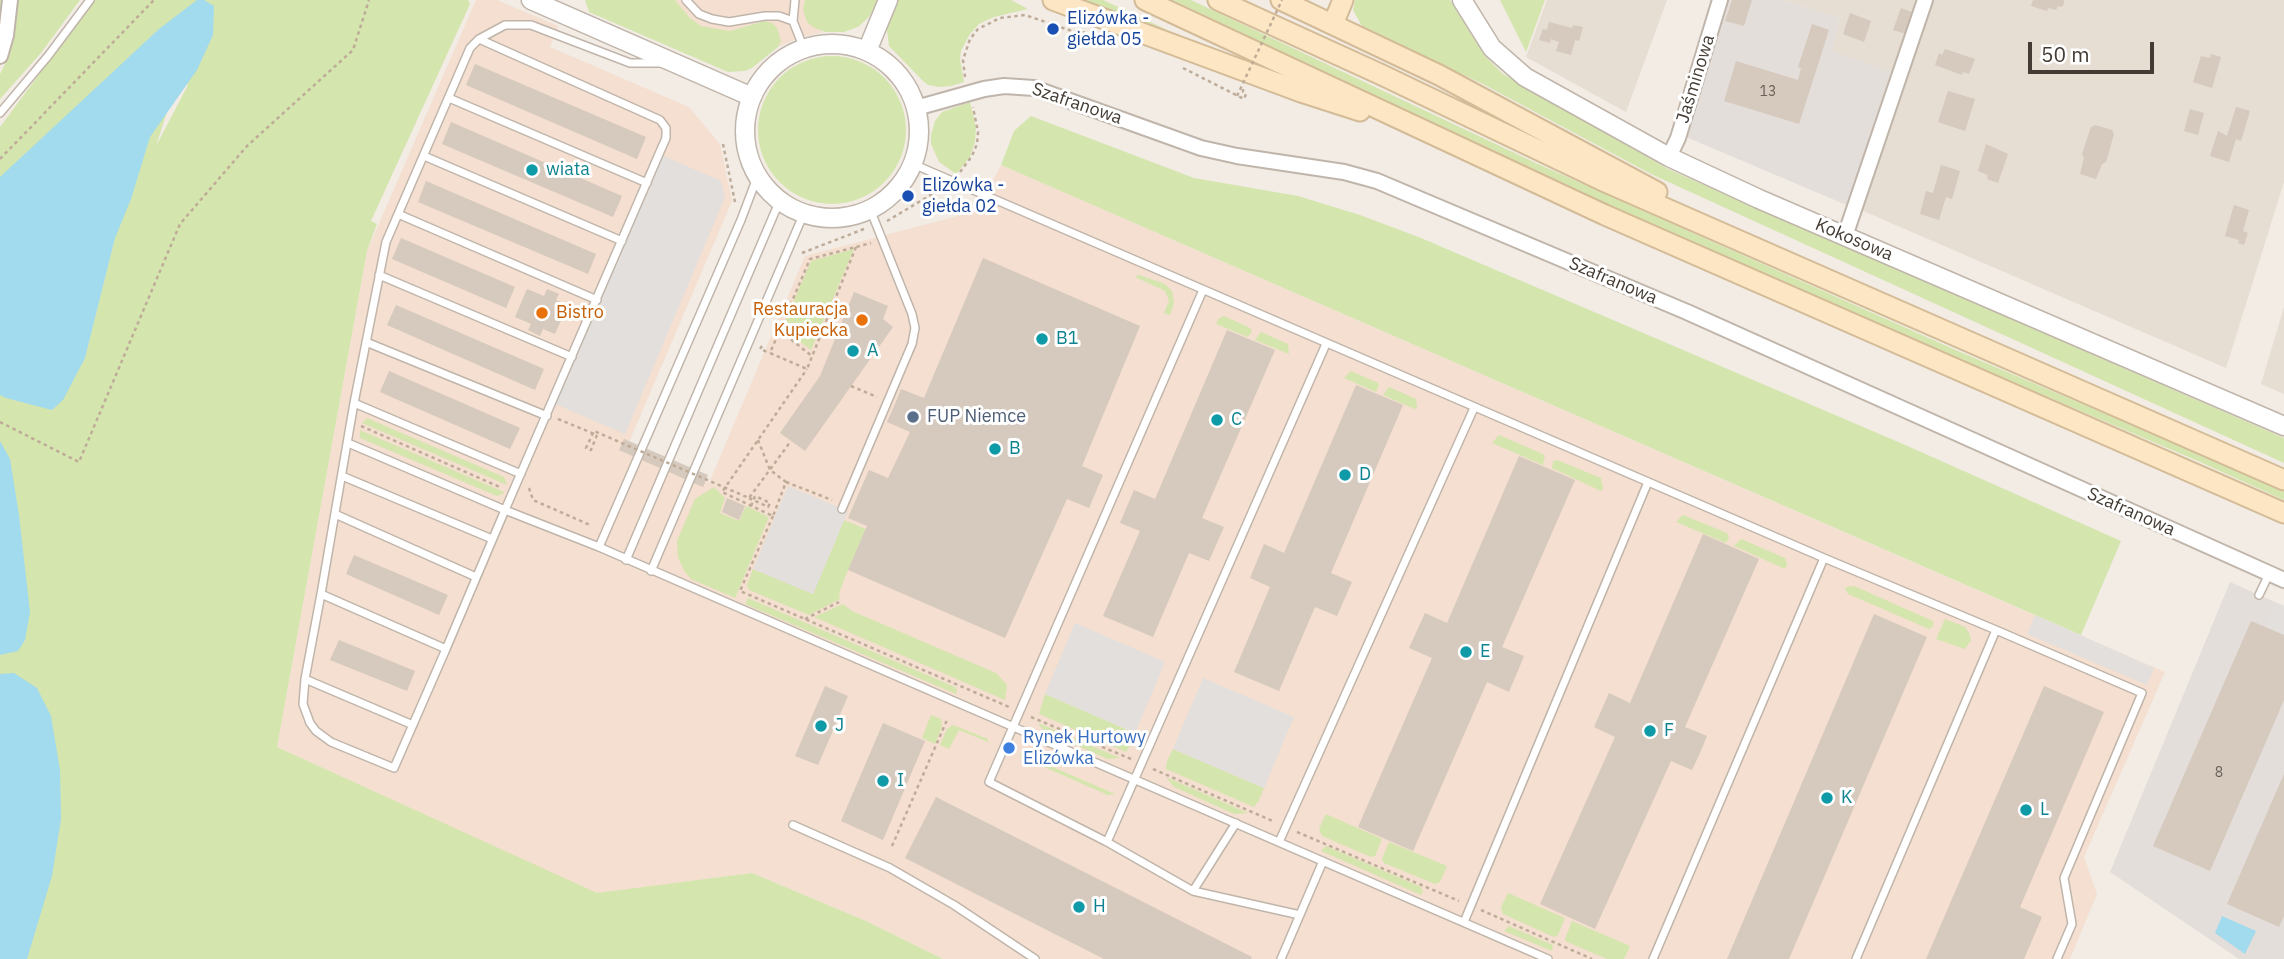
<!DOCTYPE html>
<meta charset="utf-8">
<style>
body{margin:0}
#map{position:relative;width:2284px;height:959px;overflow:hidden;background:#f2ece5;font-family:"IBM Plex Sans",sans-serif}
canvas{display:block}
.scale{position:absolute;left:2028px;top:42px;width:126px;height:32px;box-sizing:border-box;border:4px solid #443c34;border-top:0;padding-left:9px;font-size:21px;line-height:24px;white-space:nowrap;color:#443c34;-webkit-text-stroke:5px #fff;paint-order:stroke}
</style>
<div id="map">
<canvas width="2284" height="959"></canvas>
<div class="scale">50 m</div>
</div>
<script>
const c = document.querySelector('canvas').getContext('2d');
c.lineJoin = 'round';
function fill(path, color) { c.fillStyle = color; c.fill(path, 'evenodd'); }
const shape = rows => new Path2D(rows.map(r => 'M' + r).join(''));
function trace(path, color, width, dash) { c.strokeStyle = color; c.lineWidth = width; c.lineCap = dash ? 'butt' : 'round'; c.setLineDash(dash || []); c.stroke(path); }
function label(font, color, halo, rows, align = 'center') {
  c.font = font + ' "IBM Plex Sans",sans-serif'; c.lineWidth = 6; c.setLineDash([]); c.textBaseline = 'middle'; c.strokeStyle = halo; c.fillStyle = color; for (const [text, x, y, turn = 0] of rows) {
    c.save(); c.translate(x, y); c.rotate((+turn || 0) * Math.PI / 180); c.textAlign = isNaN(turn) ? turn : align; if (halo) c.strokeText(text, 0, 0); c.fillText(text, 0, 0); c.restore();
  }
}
fill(shape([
 [1547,0,1667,0,1626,112,1526,57],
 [1783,0,2284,0,2284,182,2226,368,1861,210,1903,77,1831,51,1840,18],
 [2284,307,2284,394,2261,384]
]), '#e6ddd3');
fill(shape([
 [476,0,497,0,558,26,550,47,689,107,720,144,732,201,627,447,709,483,805,256,977,211,1001,165,2165,672,2084,857,2097,894,2070,959,943,959,866,921,752,873,597,894,277,747,367,251],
 [675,0,805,0,804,4,820,31,825,32,801,37,778,47,780,41,764,21,730,31,715,30,701,26,690,19]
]), '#f4dfd0');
fill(shape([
 [1728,0,1783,0,1840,18,1832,51,1894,73,1851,207,1686,137],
 [2230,582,2284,606,2284,959,2239,959,2110,872]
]), '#e4deda');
fill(shape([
 [0,0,80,0,41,53,0,99,0,74,8,58,0,39],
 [94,0,468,0,470,4,371,221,377,224,367,251,277,747,597,893,752,873,866,921,943,959,0,959,0,127],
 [187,84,188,85,156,146,168,109],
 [585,0,675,0,690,18,701,26,730,31,764,21,772,23,777,28,781,41,778,47,752,68,745,71,728,72,589,12],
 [805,0,878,0,869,17,858,27,844,32,825,32,813,27,807,22,803,10],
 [898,0,1011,0,1028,9,994,17,979,24,970,34,961,51,960,59,964,82,951,86,939,87,928,85,922,80,889,46,887,30,888,20],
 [1081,0,1103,0,1178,35,1112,12],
 [1172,0,1191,0,1538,164,1958,351,2284,490,2284,500,2200,462,1739,265,1446,131],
 [1355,0,1450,0,1485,56,1503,74,1670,170,2284,438,2284,463,1651,174,1481,83,1364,30,1353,10],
 [1500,0,1545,0,1526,52],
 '758 130a74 74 0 1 1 148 0a74 74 0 1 1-148 0Z',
 [970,102,976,127,975,142,970,157,956,174,939,162,931,144,931,135,935,121,942,112],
 [1031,116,1194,178,1298,196,1360,215,1421,238,1903,444,2121,541,2081,635,1001,165,1014,131],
 [854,249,811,350,782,328,811,261],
 [1139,275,1165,284,1172,291,1174,303,1170,315,1164,313,1169,301,1165,291,1135,277],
 [1224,316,1250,328,1252,331,1248,337,1216,324,1218,319],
 [1261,332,1288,344,1289,354,1255,340],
 [1351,371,1378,383,1379,385,1376,392,1344,378],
 [1389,387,1416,399,1417,408,1415,409,1383,395],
 [367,418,504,477,507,485,362,423],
 [360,430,504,492,504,493,497,496,360,438],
 [1499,435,1545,455,1543,465,1492,443],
 [1557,460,1601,478,1603,488,1601,491,1552,468,1553,461],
 [714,487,725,498,720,513,739,521,746,506,769,517,735,598,691,579,685,572,678,558,677,541,695,499],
 [1683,515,1727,533,1729,537,1726,543,1676,522],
 [844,520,866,529,845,577,839,594,840,599,809,615,749,590,747,585,753,569,813,594],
 [1741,539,1785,558,1787,564,1785,569,1734,546],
 [1854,586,1933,621,1933,626,1929,629,1848,594,1845,589,1847,587],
 [748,598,955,687,957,690,956,694,745,604],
 [843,604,852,611,996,673,1007,685,1005,700,814,617],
 [1945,619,1965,627,1969,633,1971,640,1965,649,1936,639],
 [1045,694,1135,733,1133,741,1126,752,1039,714],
 [931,715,941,719,942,726,935,744,922,738],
 [1038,723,1120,758,1108,759,1050,734,1044,731],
 [953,725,988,739,988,742,959,730,949,749,940,745,947,729],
 [1173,749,1264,788,1259,800,1254,807,1166,769,1167,761],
 [1020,753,1115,794,1108,795,1021,757],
 [1166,777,1248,813,1234,814,1174,787],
 [1326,814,1382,839,1375,856,1371,857,1322,836,1319,829],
 [1389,842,1447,866,1440,882,1435,884,1384,863,1382,859],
 [1326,846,1421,887,1423,891,1421,895,1321,851],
 [1508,893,1565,918,1558,935,1554,937,1503,914,1501,907],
 [1572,921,1630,946,1624,959,1607,959,1567,942,1565,939],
 [1509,926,1553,945,1552,951,1504,931]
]), '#d5e5ae');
fill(shape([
 [659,154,721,181,725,197,625,434,553,403],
 [788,486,848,511,813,594,753,569],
 [2275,603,2284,606,2284,635,2265,627],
 [2035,615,2154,668,2147,685,2027,634],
 [1075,623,1165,662,1135,733,1045,694],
 [1203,678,1294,717,1264,788,1173,749]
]), '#e2dfdd');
fill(shape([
 [197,0,204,0,214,6,213,35,197,70,150,137,131,199,115,238,85,358,63,400,52,410,6,398,0,395,0,177,159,29],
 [0,441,10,459,19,515,30,612,25,640,18,651,0,655],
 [14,673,37,688,51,716,60,770,61,819,52,876,27,959,0,959,0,674],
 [2222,916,2256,931,2245,954,2215,933]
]), '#a2daee');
fill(shape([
 [1732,0,1752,0,1744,26,1725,21],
 [2033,0,2064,0,2064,4,2061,7,2058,6,2056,10,2048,8,2047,11,2031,6],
 [1901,8,1914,13,1906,34,1893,30],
 [1850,13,1871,21,1864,42,1843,34],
 [1549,22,1572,28,1573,25,1583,27,1579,41,1575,40,1571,55,1556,51,1559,42,1551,39,1550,43,1539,40,1543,29,1547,30],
 [1812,24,1829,30,1799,124,1724,101,1736,61,1798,80,1801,68,1798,67],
 [1945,49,1975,59,1969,74,1963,72,1962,75,1935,65,1939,53,1942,55],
 [2211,54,2221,57,2212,88,2193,82,2201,56,2210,58],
 [475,64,646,137,637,159,466,85],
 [1948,91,1975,99,1965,131,1938,122],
 [2236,107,2250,111,2241,141,2236,139,2229,162,2210,156,2218,131,2227,136],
 [2190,109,2204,113,2198,135,2184,131],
 [451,122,622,196,613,217,442,144],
 [2095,125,2112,130,2114,134,2106,162,2102,164,2096,179,2080,174,2084,158,2082,154,2091,127],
 [1986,144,2008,154,1998,183,1987,179,1988,175,1978,171],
 [1941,165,1960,171,1952,199,1946,197,1939,220,1920,214,1926,191,1933,193],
 [426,181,596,254,588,274,418,202],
 [2234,205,2249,210,2243,231,2248,233,2244,245,2238,243,2239,240,2225,236],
 [401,238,515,287,506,308,392,259],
 [983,258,1140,326,1082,466,1103,475,1089,508,1067,499,1005,638,848,570,867,526,848,518,869,470,888,478,910,432,887,422,895,404,901,389,924,398],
 [527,289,544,296,547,289,559,294,556,300,568,305,555,334,543,329,540,336,528,330,531,324,515,317],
 [854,292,888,306,883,319,893,327,805,451,780,433,820,376],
 [396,305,544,369,535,390,387,325],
 [1227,330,1275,350,1202,518,1224,527,1216,545,1209,561,1189,553,1153,637,1103,616,1140,531,1120,523,1134,490,1155,499],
 [389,371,520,428,510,449,380,392],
 [1356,385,1403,405,1331,573,1352,582,1337,616,1315,607,1279,691,1234,672,1270,587,1250,578,1264,544,1284,553],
 [624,439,708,475,703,487,619,450],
 [1519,456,1575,480,1502,647,1524,656,1509,692,1487,682,1413,851,1358,827,1432,658,1409,648,1425,613,1447,623],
 [727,498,745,506,739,520,722,512],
 [1703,534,1759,559,1685,727,1707,736,1700,753,1692,770,1671,761,1595,929,1540,904,1615,737,1594,727,1609,693,1630,703],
 [354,555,448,595,439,615,346,574],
 [1874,614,1927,637,1789,959,1727,959],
 [2251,621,2284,635,2284,700,2210,871,2153,846],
 [339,640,415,671,407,691,330,660],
 [825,686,848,696,818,765,795,756],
 [2044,686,2104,712,2020,907,2042,917,2024,959,1926,959],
 [883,723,925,741,883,840,841,821],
 [2284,774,2284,916,2279,927,2227,904],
 [936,797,1252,957,1251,959,1104,959,905,858]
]), '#d6c9bd');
const service = shape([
 [686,0,699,14,712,19,729,22,765,16,779,16,793,21],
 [795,0,793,21,804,49],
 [479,39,505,25,531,25,630,63,661,63],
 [449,98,647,183],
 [0,113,48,56,90,0],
 [424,156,622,241],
 [913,164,1824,558,1653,959],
 [398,214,597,300],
 [379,275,572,357],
 [1203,290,989,782,1107,842,1193,891,1300,915],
 [366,342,547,416],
 [354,403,521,474],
 [348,443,505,510,446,649,321,594,354,403,386,242,470,48,479,39,660,120,666,128,666,138,659,154,505,510,599,547,1548,959],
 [342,476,492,539],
 [842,509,912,344,915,328,912,314,870,209],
 [335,514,476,577],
 [599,547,741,220,758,175],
 [1824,558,1996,630,1856,959],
 [626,560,780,200],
 [651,571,804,213],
 [321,594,305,679,303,704,310,723,316,731,331,742,394,768,446,649],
 [2259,595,2269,574],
 [1996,630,2142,693,2064,878,2072,924,2057,959],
 [305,679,413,725],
 [793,825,890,868,954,905,1035,959],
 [1107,842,1326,344],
 [1279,842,1474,408],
 [1193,891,1236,823],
 [1464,922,1648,482],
 [1281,959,1323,861]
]);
const minor = shape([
 [0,56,6,35,10,0],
 [916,108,984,89,1004,86,1034,88,1201,148,1237,156,1344,172,1377,181,1687,312,2284,580],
 [1669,157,1678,138,1720,0],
 [1845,236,1925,0]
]);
const tertiary = shape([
 [531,0,752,97],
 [1462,0,1492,48,1525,77,1669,157,1759,199,2284,426],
 '745 131a87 87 0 1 1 174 0a87 87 0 1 1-174 0Z',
 [867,51,888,0]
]);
const secondary = shape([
 [1053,0,1301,92,1360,111],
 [1145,0,1605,215,2284,513],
 [1218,0,1382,75,1601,180,2284,480],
 [1281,0,1439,75,1657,192],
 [1333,24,1343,0]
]);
trace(service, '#c0b5aa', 10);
trace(minor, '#c0b5aa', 18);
trace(tertiary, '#c0b5aa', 21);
trace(secondary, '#d4bb97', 23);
trace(shape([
 [1183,68,1244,99,1246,94,1243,92,1243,89],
 [965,77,963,60,970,39,978,29,1000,18,1025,15,1069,30,1087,33],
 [723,144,735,202],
 [0,159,154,0],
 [960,172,972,156,977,144,978,132,973,107],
 [887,221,939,190],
 [856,247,807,369,770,353,810,259,856,247,871,243],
 [802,253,864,229],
 [780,331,812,356],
 [762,346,760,349,770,353],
 [851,386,877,397],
 [558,419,597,435],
 [0,422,79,462,180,224,247,146,353,50,369,0],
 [361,426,502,488],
 [758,440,770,470,786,482,773,516,722,492,758,440,807,369],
 [786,482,832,500],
 [529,488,533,500,590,525],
 [751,506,755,496],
 [773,516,740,591,1009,707],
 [805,619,839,602],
 [1031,717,1131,759],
 [1153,769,1275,822],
 [1297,832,1459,901],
 [892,846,947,720],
 [1481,910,1592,959]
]), '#beac99', 2.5, [3.5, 3.5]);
trace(service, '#fff', 7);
trace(minor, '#fff', 14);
trace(tertiary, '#fff', 18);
trace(secondary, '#fde6c3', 19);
trace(shape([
 [1237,96,1282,0],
 [597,435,591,450,586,448,594,431,749,498,791,441],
 [749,498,768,507,770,503,755,496]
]), '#beac99', 2.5, [3.5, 3.5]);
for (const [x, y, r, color] of [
 [1053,29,7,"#1a4fb4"],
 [532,170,7,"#0f9aa8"],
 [908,196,7,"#1a4fb4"],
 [542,313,7,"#e8710a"],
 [862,320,7,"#e8710a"],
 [1042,339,7,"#0f9aa8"],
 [853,351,7,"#0f9aa8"],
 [913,417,7,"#5c6f8a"],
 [1217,420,7,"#0f9aa8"],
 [995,449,7,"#0f9aa8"],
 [1345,475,7,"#0f9aa8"],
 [1466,652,7,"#0f9aa8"],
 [821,726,7,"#0f9aa8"],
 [1650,731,7,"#0f9aa8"],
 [1009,748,7,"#3f7fe0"],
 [883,781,7,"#0f9aa8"],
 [1827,798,7,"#0f9aa8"],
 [2026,810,7,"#0f9aa8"],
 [1079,907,7,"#0f9aa8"]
]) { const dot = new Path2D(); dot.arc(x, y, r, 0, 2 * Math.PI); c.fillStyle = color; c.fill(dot); trace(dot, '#fff', 2.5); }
label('14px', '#685f56', null, [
 ["13",1768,92],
 ["8",2219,773]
]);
label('18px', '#164399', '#fff', [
 ["Elizówka -",1067,19],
 ["giełda 05",1067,40],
 ["Elizówka -",922,186],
 ["giełda 02",922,207]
], 'left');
label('18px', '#443c34', '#fff', [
 ["Jaśminowa",1696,79,-73],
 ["Szafranowa",1077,104,19],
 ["Kokosowa",1854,240,23],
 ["Szafranowa",1613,281,23],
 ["Szafranowa",2131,512,24]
]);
label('18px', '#0d838f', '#fff', [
 ["wiata",546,170],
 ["B1",1056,339],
 ["A",867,351],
 ["C",1231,420],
 ["B",1009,449],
 ["D",1359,475],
 ["E",1480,652],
 ["J",835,726],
 ["F",1664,731],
 ["I",897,781],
 ["K",1841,798],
 ["L",2040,810],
 ["H",1093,907]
], 'left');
label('18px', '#c56008', '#fff', [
 ["Restauracja",848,310],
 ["Kupiecka",848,331],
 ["Bistro",556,313,"left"]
], 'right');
label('18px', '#4e5e75', '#fff', [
 ["FUP Niemce",927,417]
], 'left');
label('18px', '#366cbe', '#fff', [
 ["Rynek Hurtowy",1023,738],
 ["Elizówka",1023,759]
], 'left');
</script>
